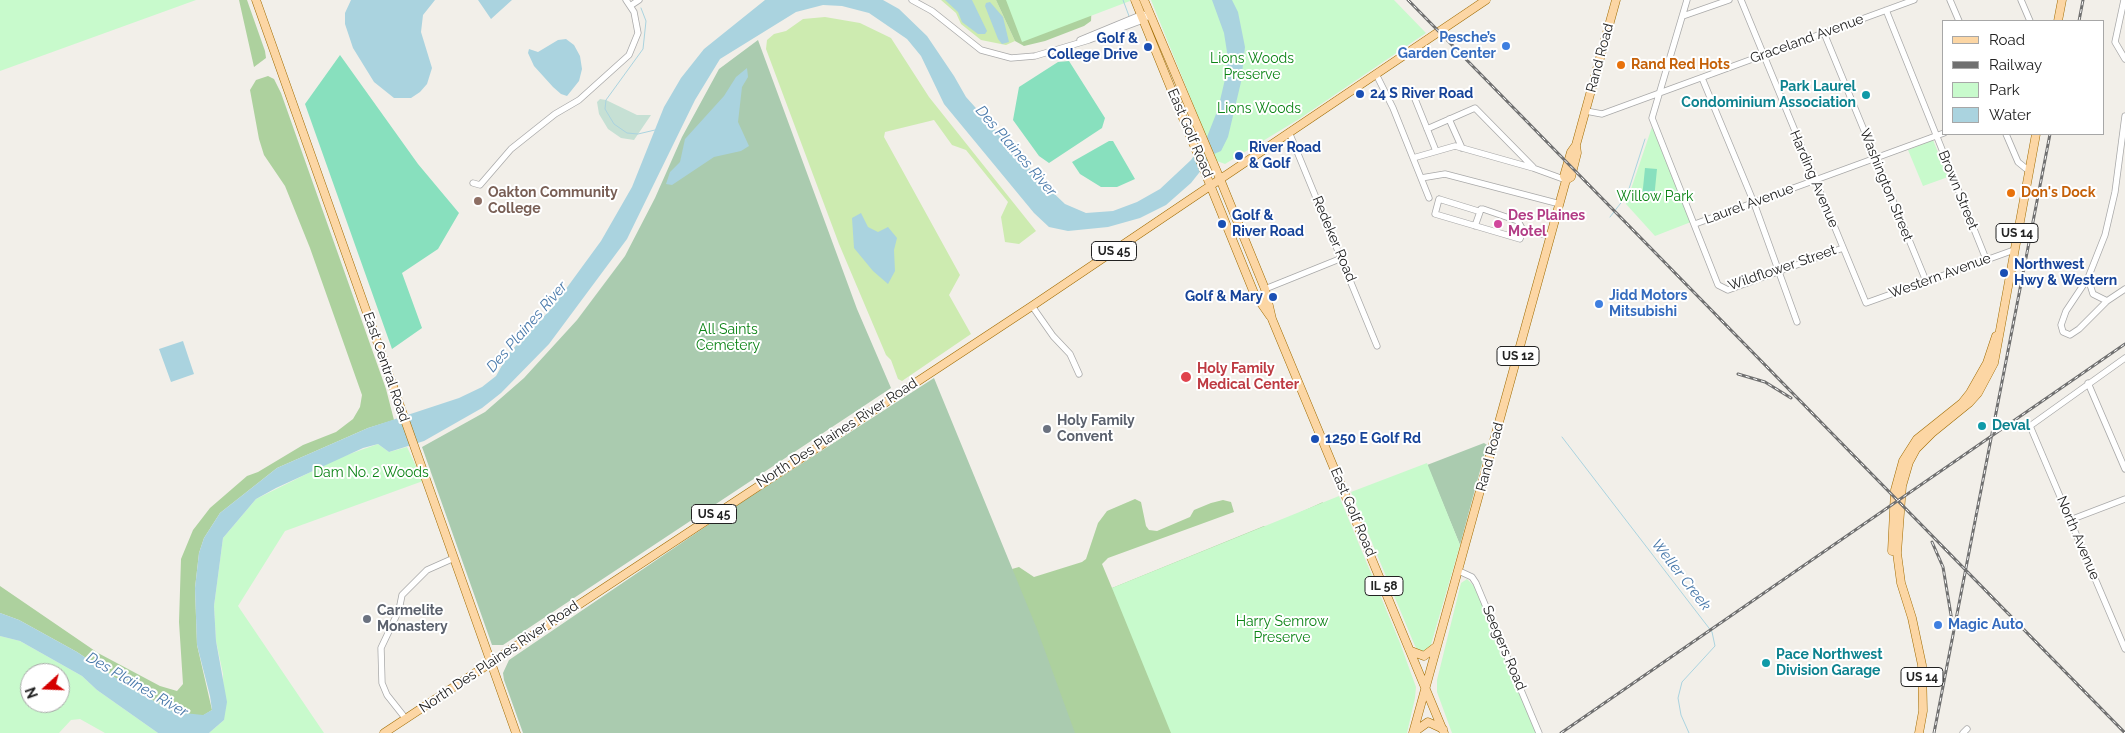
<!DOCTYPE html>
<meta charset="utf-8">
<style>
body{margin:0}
#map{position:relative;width:2125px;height:733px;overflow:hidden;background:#f2efe9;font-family:Raleway,sans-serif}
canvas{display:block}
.legend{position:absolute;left:1942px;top:20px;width:162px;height:115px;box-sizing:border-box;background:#fff;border:1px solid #a7a7a7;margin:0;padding:6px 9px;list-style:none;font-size:15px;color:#222}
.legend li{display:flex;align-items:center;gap:10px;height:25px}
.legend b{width:25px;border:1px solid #a7a7a7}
.north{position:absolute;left:20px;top:663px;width:50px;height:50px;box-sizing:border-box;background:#fff;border:1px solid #a7a7a7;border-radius:50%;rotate:250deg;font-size:14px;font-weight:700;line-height:20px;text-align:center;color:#222}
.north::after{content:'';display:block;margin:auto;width:18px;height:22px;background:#d40000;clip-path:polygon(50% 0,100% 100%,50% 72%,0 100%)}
</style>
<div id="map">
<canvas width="2125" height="733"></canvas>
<ul class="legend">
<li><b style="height:6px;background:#fcd6a4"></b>Road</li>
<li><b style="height:6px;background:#707070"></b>Railway</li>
<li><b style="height:14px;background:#c8facc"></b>Park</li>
<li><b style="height:14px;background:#aad3df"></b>Water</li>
</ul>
<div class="north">N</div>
</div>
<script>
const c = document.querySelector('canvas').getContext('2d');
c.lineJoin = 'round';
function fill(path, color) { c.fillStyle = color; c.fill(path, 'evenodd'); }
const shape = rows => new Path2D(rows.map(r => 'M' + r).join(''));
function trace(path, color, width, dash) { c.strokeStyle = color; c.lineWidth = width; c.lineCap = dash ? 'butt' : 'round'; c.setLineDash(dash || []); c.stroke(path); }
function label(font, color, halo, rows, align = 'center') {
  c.font = font + ' Raleway,sans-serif'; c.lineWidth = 4; c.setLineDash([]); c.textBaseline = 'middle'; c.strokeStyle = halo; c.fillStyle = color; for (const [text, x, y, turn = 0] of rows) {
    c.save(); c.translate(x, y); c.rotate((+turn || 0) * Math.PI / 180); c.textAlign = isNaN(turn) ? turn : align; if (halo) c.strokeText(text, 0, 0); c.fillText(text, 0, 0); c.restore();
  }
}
fill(shape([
 [941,0,996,0,1015,41,1006,45,981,40,961,24,956,13],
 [825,17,860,23,891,38,929,97,1036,231,1019,244,1005,242,1001,217,1008,202,966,150,952,145,934,120,885,132,884,137,960,275,949,295,971,334,902,381,898,379,891,360,886,355,839,244,766,49,767,40,774,34,786,31,803,19]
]), '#cdebb0');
fill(shape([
 [239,0,247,0,265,51,266,58,254,67],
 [996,0,1092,0,1091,21,1084,26,1045,41,1024,46,1015,41],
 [268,76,274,79,281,93,386,389,394,420,368,428,277,468,220,513,204,538,199,553,195,588,197,645,212,710,204,715,192,716,174,712,132,689,77,652,19,620,0,613,0,586,98,653,160,686,177,691,183,684,179,622,181,559,193,530,210,508,247,476,258,472,303,445,336,432,353,419,360,407,362,395,310,248,285,186,264,155,259,139,250,90,256,80],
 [1135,499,1141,502,1146,526,1149,530,1157,531,1190,517,1194,510,1211,503,1223,500,1231,502,1234,512,1108,558,1102,564,1112,588,1264,526,1268,527,1323,502,1219,733,1060,733,1012,569,1019,567,1034,577,1082,562,1086,559,1098,523,1107,511]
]), '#add19e');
fill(shape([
 [600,99,606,100,637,115,651,115,634,140,621,138,608,129,599,114,597,102]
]), '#c6e0d4');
fill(shape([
 [758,40,857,309,891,388,503,645,492,645,422,447,485,412,524,378,577,320,625,256,655,198,682,137,719,69],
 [934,378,1037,629,1075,733,523,733,504,680,503,673,509,660,733,508],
 [1484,443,1487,445,1460,545,1427,465]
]), '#aacbaf');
fill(shape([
 [0,0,196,0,0,71],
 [1006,0,1130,0,1130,1,1022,42],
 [1151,0,1394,0,1426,33,1299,119,1225,164,1217,161,1214,156],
 [1652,127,1691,222,1655,236,1626,204],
 [1933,140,1948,177,1923,186,1908,150],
 [378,444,389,452,407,447,423,481,285,531,238,606,324,733,209,733,224,720,223,674,216,641,214,606,223,538,256,499,341,457],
 [1427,463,1460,545,1430,648,1426,653,1418,651,1415,646,1351,492],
 [1339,496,1400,643,1416,687,1415,698,1407,733,1171,733,1112,588],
 [1467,579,1474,586,1536,733,1452,733,1437,692,1437,680,1461,583],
 [0,636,20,641,82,676,97,690,158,733,105,733,80,719,71,720,59,733,0,733],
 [30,673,60,673,60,703,30,703]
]), '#c8facc');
fill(shape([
 [340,55,418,164,459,213,438,249,402,273,422,328,392,349,305,104],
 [1069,61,1105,118,1102,128,1049,163,1039,156,1013,120,1019,87,1058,62],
 [1109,141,1113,141,1135,179,1117,187,1101,187,1080,174,1072,162],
 [1645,168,1657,169,1654,199,1642,198]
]), '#88e0be');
fill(shape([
 [351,0,435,0,423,15,421,32,432,68,427,84,420,92,411,98,394,98,374,82,353,48,345,24,345,13],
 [478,0,512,0,491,19],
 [765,0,883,0,899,9,927,36,954,76,966,97,1045,185,1065,204,1086,213,1113,211,1137,202,1160,189,1191,160,1207,137,1218,109,1226,75,1227,52,1224,33,1212,0,1232,0,1238,12,1245,47,1241,82,1228,137,1221,151,1214,154,1191,183,1166,205,1140,218,1108,227,1068,231,1049,227,1034,213,944,104,921,56,907,39,869,13,842,6,823,5,796,12,720,59,695,100,627,239,549,344,501,393,482,408,424,441,389,452,378,444,363,448,276,488,256,499,223,538,214,606,216,641,227,702,224,720,209,733,158,733,97,690,82,676,20,641,0,636,0,613,19,620,77,652,132,689,174,712,203,715,212,710,210,696,197,645,195,588,199,553,204,538,220,513,277,468,368,428,459,398,482,387,496,376,509,353,552,308,601,241,632,187,664,107,681,78,704,49],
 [945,0,972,0,987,31,985,34,978,34,962,22,958,12],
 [990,2,1003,17,1009,42,1002,44,998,39,985,6,986,3],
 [566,39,574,45,580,56,582,69,579,81,567,96,561,94,553,87,534,66,528,53,529,49,538,52,558,40],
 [747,68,748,77,742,87,738,122,749,146,741,151,714,157,672,185,666,184,670,172,680,162,685,139,724,96,736,77],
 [861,213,868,227,878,232,888,227,897,238,894,250,895,271,888,284,873,271,854,248,852,218],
 [183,341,194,374,171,382,159,349]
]), '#aad3df');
trace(shape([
 [1123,0,1129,16],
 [641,8,646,21,643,49,606,100,605,109,614,124,627,133,638,134,655,130],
 [1610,217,1627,195,1645,139],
 [1562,437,1712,632,1715,646,1682,682,1678,698,1681,715,1689,733]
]), '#aad3df', 1);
const minor = shape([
 [912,0,932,11,981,50,1011,58,1035,56,1089,40,1143,20,1150,14],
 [1687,0,1652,118,1718,285,1728,290,1843,248],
 [1741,0,1866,303,2014,250],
 [1950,0,1959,21],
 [2021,0,2030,21],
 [2124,0,2115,42,2125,59],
 [630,6,639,0],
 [1886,10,1986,259],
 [1683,16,1729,0],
 [1824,33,1926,281],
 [1080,40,1143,14],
 [1376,74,1393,108,1429,198],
 [1702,78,1754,203,1797,322],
 [1415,99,1436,151],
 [1586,111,1602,114,1914,0],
 [2125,116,2115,192,2105,235,2088,278,2066,311,2061,325,2063,332,2070,335,2079,329,2107,301,2125,289],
 [1449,119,1462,148],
 [1427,129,1475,108,1533,167],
 [1289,132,1377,346],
 [2006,134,2018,162,2029,171],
 [1413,158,1455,146,1533,168,1566,180],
 [1421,178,1445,174,1560,204],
 [473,183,480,185,511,149,555,114,579,100,629,55,638,33,634,12,626,0],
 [1439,199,1478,211,1483,209,1518,221,1523,230,1520,239,1435,214,1439,199],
 [1695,224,1944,133],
 [1475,226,1481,209],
 [1523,230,1551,236],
 [2088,278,2093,294,2107,301],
 [1265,289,1342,258],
 [1032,306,1053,336,1070,354,1079,374],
 [2125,358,2030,426,2125,649],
 [2088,383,2125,469],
 [2070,520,2125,499],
 [1459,571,1472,577,1476,583,1539,733],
 [406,719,387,695,382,683,381,648,399,610,402,595,427,570,454,558],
 [1963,733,1967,729]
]);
const major = shape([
 [256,0,516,733],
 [1135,0,1254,293,1270,316],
 [1144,0,1220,179,1265,289,1272,319,1444,733],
 [2058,21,2062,0],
 [1566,180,1571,177,1577,153,1576,145],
 [1892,551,1895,490,1903,461,1917,439,1962,403,1970,393,1987,363,1996,336],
 [1411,651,1424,656,1437,646],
 [384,733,1032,306,1486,0],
 [1413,733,1566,180,1564,176,1571,152,1576,145,1616,0],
 [1413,733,1428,722,1443,729],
 [1919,733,1923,711,1922,665,1912,618,1901,583,1897,553,1902,486,1909,462,1916,449,1932,433,1969,403,1978,393,1994,363,2036,134]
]);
trace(minor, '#a9a9a9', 7);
trace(major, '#a06b00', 9);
trace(minor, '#fff', 5.5);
trace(major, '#fcd6a4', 8);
const rail = shape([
 [1408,0,2125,733],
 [2079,21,2083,0],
 [1738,374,1765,382,1791,398],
 [1932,542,1943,567,1952,621],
 [1561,733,2125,344],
 [1934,733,2050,134]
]);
trace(rail, '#707070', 3);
trace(rail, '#fff', 1, [4]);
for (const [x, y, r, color] of [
 [1506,46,5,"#3f7fe0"],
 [1148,47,5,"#1a4fb4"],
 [1621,65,5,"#e8710a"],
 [1360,94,5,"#1a4fb4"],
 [1866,95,5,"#0f9aa8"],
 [1239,156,5,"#1a4fb4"],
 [2011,193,5,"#e8710a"],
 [478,201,5,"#8d6e63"],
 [1222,224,5,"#1a4fb4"],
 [1498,224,5,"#d1479c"],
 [2004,273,5,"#1a4fb4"],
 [1273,297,5,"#1a4fb4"],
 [1599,304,5,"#3f7fe0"],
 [1186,377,6,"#e0444e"],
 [1982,426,5,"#0f9aa8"],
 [1047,429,5,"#6b7280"],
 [1315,439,5,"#1a4fb4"],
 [367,619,5,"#6b7280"],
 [1938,625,5,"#3f7fe0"],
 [1766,663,5,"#0f9aa8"]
]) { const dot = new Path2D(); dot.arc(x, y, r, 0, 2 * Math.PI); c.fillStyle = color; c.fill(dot); trace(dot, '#fff', 2); }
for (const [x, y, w] of [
 [2017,233,42],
 [1114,251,45],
 [1518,356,42],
 [714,514,45],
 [1384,586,38],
 [1922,677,42]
]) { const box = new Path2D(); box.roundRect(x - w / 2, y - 9.5, w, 19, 4); c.fillStyle = '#fff'; c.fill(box); trace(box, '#222', 1); }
label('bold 12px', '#222', null, [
 ["US 14",2017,233],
 ["US 45",1114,251],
 ["US 12",1518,356],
 ["US 45",714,514],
 ["IL 58",1384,586],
 ["US 14",1922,677]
]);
label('bold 14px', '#366cbe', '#fff', [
 ["Pesche’s",1496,38,"right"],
 ["Garden Center",1496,54,"right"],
 ["Jidd Motors",1609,296],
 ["Mitsubishi",1609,312],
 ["Magic Auto",1948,625]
], 'left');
label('bold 14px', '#164399', '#fff', [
 ["Golf &",1138,39,"right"],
 ["College Drive",1138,55,"right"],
 ["24 S River Road",1370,94],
 ["River Road",1249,148],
 ["& Golf",1249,164],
 ["Golf &",1232,216],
 ["River Road",1232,232],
 ["Northwest",2014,265],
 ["Hwy & Western",2014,281],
 ["Golf & Mary",1263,297,"right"],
 ["1250 E Golf Rd",1325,439]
], 'left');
label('14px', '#222', '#fff', [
 ["Graceland Avenue",1807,39,-20],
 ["Rand Road",1600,58,-75],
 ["East Golf Road",1190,133,67],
 ["Harding Avenue",1814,179,67],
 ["Washington Street",1886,185,68],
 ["Brown Street",1958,190,68],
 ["Laurel Avenue",1749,204,-20],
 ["Redeker Road",1334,239,67],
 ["Wildflower Street",1782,268,-19],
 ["Western Avenue",1940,276,-20],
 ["East Central Road",386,367,71],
 ["North Des Plaines River Road",837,433,-33],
 ["Rand Road",1490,457,-75],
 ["East Golf Road",1353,512,67],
 ["North Avenue",2078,538,67],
 ["Seegers Road",1504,648,67],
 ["North Des Plaines River Road",499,657,-34]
]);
label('14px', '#0c8416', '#fff', [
 ["Lions Woods",1252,59],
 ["Preserve",1252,75],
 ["Lions Woods",1259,109],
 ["Willow Park",1655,197],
 ["All Saints",728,330],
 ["Cemetery",728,346],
 ["Dam No. 2 Woods",371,473],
 ["Harry Semrow",1282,622],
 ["Preserve",1282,638]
]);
label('bold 14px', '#c56008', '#fff', [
 ["Rand Red Hots",1631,65],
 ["Don's Dock",2021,193]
], 'left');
label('bold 14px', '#0d838f', '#fff', [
 ["Park Laurel",1856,87,"right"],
 ["Condominium Association",1856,103,"right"],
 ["Deval",1992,426],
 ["Pace Northwest",1776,655],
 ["Division Garage",1776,671]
], 'left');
label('bold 14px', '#785e54', '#fff', [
 ["Oakton Community",488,193],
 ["College",488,209]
], 'left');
label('bold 14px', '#b23c85', '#fff', [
 ["Des Plaines",1508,216],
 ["Motel",1508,232]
], 'left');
label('bold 14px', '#be3a42', '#fff', [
 ["Holy Family",1197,369],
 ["Medical Center",1197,385]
], 'left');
label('bold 14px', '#5b616d', '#fff', [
 ["Holy Family",1057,421],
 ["Convent",1057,437],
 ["Carmelite",377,611],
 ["Monastery",377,627]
], 'left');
label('italic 15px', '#4a7aab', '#fff', [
 ["Des Plaines River",1016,151,49],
 ["Des Plaines River",527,327,-49],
 ["Weller Creek",1681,575,52],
 ["Des Plaines River",137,685,30]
]);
</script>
